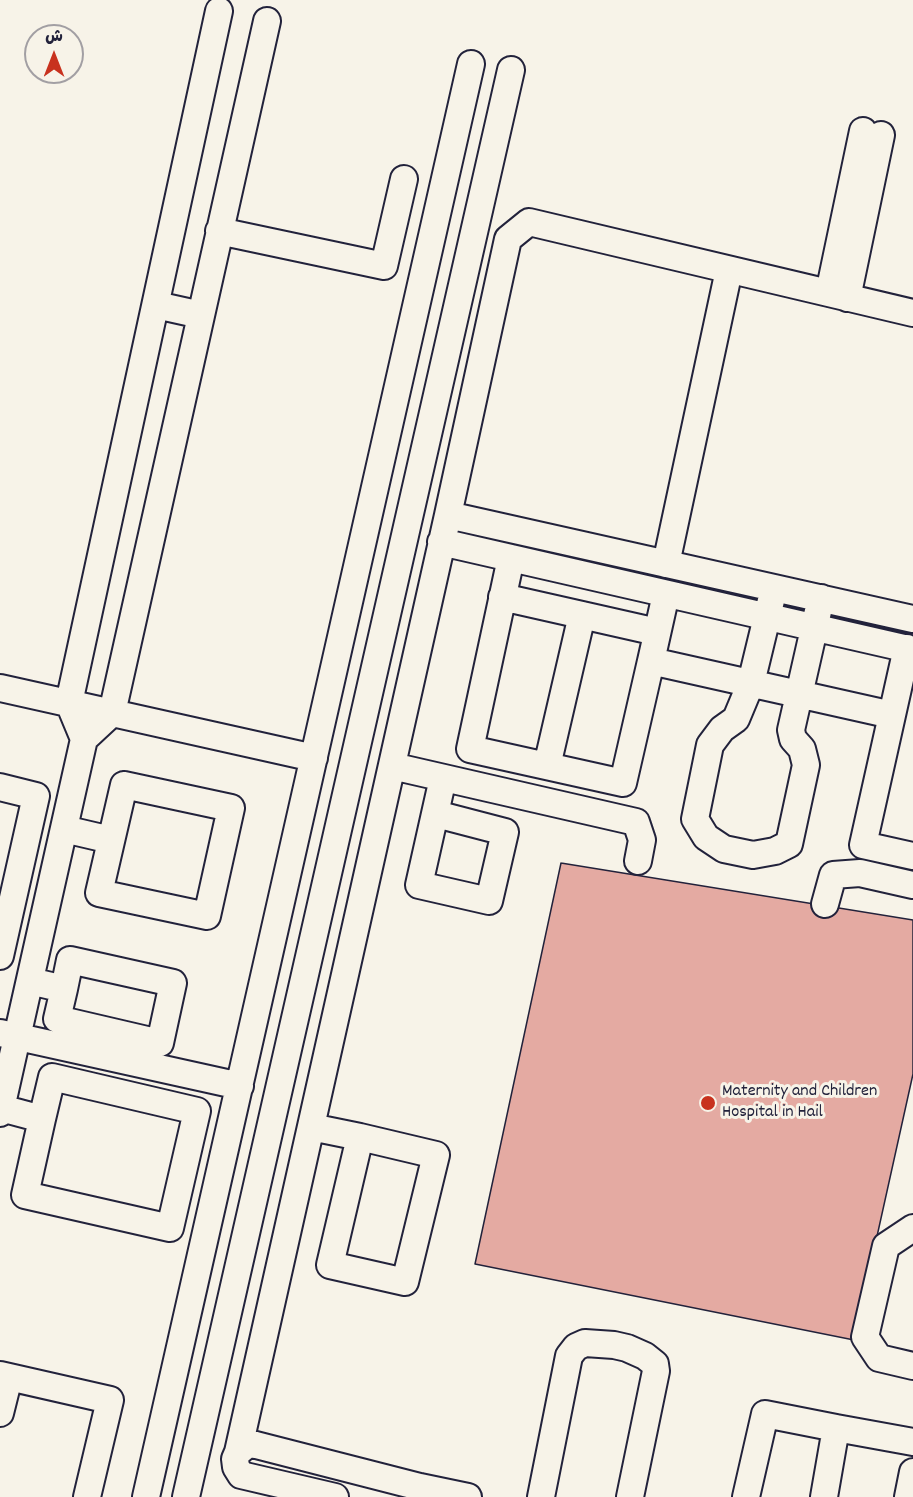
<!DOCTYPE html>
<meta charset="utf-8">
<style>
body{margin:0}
#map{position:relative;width:913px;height:1497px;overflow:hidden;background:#f7f3e8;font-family:Dekko,"Playpen Sans Arabic",sans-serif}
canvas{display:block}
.north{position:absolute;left:24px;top:24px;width:60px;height:60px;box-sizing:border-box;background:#f7f3e8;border:2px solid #a29fa3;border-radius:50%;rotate:0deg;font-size:16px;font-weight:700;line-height:24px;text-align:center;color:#22223b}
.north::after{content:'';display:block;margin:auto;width:21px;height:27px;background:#c8321e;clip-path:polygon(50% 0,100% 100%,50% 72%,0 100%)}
</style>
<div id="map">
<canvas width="913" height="1497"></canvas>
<div class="north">ش</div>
</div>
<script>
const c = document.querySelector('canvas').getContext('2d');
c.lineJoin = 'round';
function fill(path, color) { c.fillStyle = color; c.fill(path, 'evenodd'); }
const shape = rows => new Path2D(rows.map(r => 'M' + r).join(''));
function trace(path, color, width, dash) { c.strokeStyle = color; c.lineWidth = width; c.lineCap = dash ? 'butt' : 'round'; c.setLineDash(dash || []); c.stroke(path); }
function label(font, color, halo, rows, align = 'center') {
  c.font = font + ' Dekko,sans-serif'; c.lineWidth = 6; c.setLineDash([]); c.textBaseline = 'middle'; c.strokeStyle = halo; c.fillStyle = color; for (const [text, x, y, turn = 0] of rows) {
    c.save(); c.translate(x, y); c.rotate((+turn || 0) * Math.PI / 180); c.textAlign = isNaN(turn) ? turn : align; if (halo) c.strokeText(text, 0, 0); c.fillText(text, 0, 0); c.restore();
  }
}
const building = shape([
 [561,863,913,920,913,1074,854,1340,475,1264,561,863]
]);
fill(building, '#e4aaa2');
trace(building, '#22223b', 1.5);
const minor = shape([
 [219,231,384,266,404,179],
 [829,293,863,131],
 [847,298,881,135],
 [156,305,201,315],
 [448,515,508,239,529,222,913,313],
 [441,542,913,650],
 [511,558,470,749,623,783,651,661],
 [666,564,729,270],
 [774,588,751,683,736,719,722,729,710,745,695,819,706,837,724,849,753,855,775,851,789,844,806,765,802,749,793,739,791,730,821,598],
 [666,594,651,661,892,715],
 [502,597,657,632],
 [907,648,863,845,913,856],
 [0,688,314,758],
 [84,739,112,713,267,21],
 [392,766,636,822,642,840,638,861],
 [547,766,582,615],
 [124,785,231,808,207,916,99,893,124,785],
 [0,787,36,796,0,956],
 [436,814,505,832,489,901,419,885,443,778],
 [64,829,111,840],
 [825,904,833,875,860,873,913,885],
 [30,981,64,989,57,1019,160,1043,173,983,70,960,64,989],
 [0,1033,240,1086],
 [1,1108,42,1119,25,1195,170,1228,197,1111,52,1077,42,1119],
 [0,1113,84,739,69,703,219,11],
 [311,1127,360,1137,436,1155,405,1282,330,1265,360,1137],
 [913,1228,886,1246,865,1337,879,1358,913,1366],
 [0,1375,110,1400,87,1497],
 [0,1413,9,1377],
 [238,1452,448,515,913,619],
 [146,1497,471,64],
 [186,1497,511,70],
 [335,1497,241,1475,236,1467,235,1459,238,1452,248,1444,256,1445,420,1487,468,1497],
 [541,1497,569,1356,576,1347,585,1343,614,1345,627,1348,645,1356,655,1364,656,1371,630,1497],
 [746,1497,765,1414,836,1428],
 [824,1497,836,1428,913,1442],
 [908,1497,913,1472]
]);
trace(minor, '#22223b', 30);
trace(minor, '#f7f3e8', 26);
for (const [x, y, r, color] of [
 [708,1103,8,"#c8321e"]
]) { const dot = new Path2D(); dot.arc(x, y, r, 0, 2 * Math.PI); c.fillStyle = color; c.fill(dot); trace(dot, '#f7f3e8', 2); }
label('18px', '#22223b', '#f7f3e8', [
 ["Maternity and Children",722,1093],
 ["Hospital in Hail",722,1114]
], 'left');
</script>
